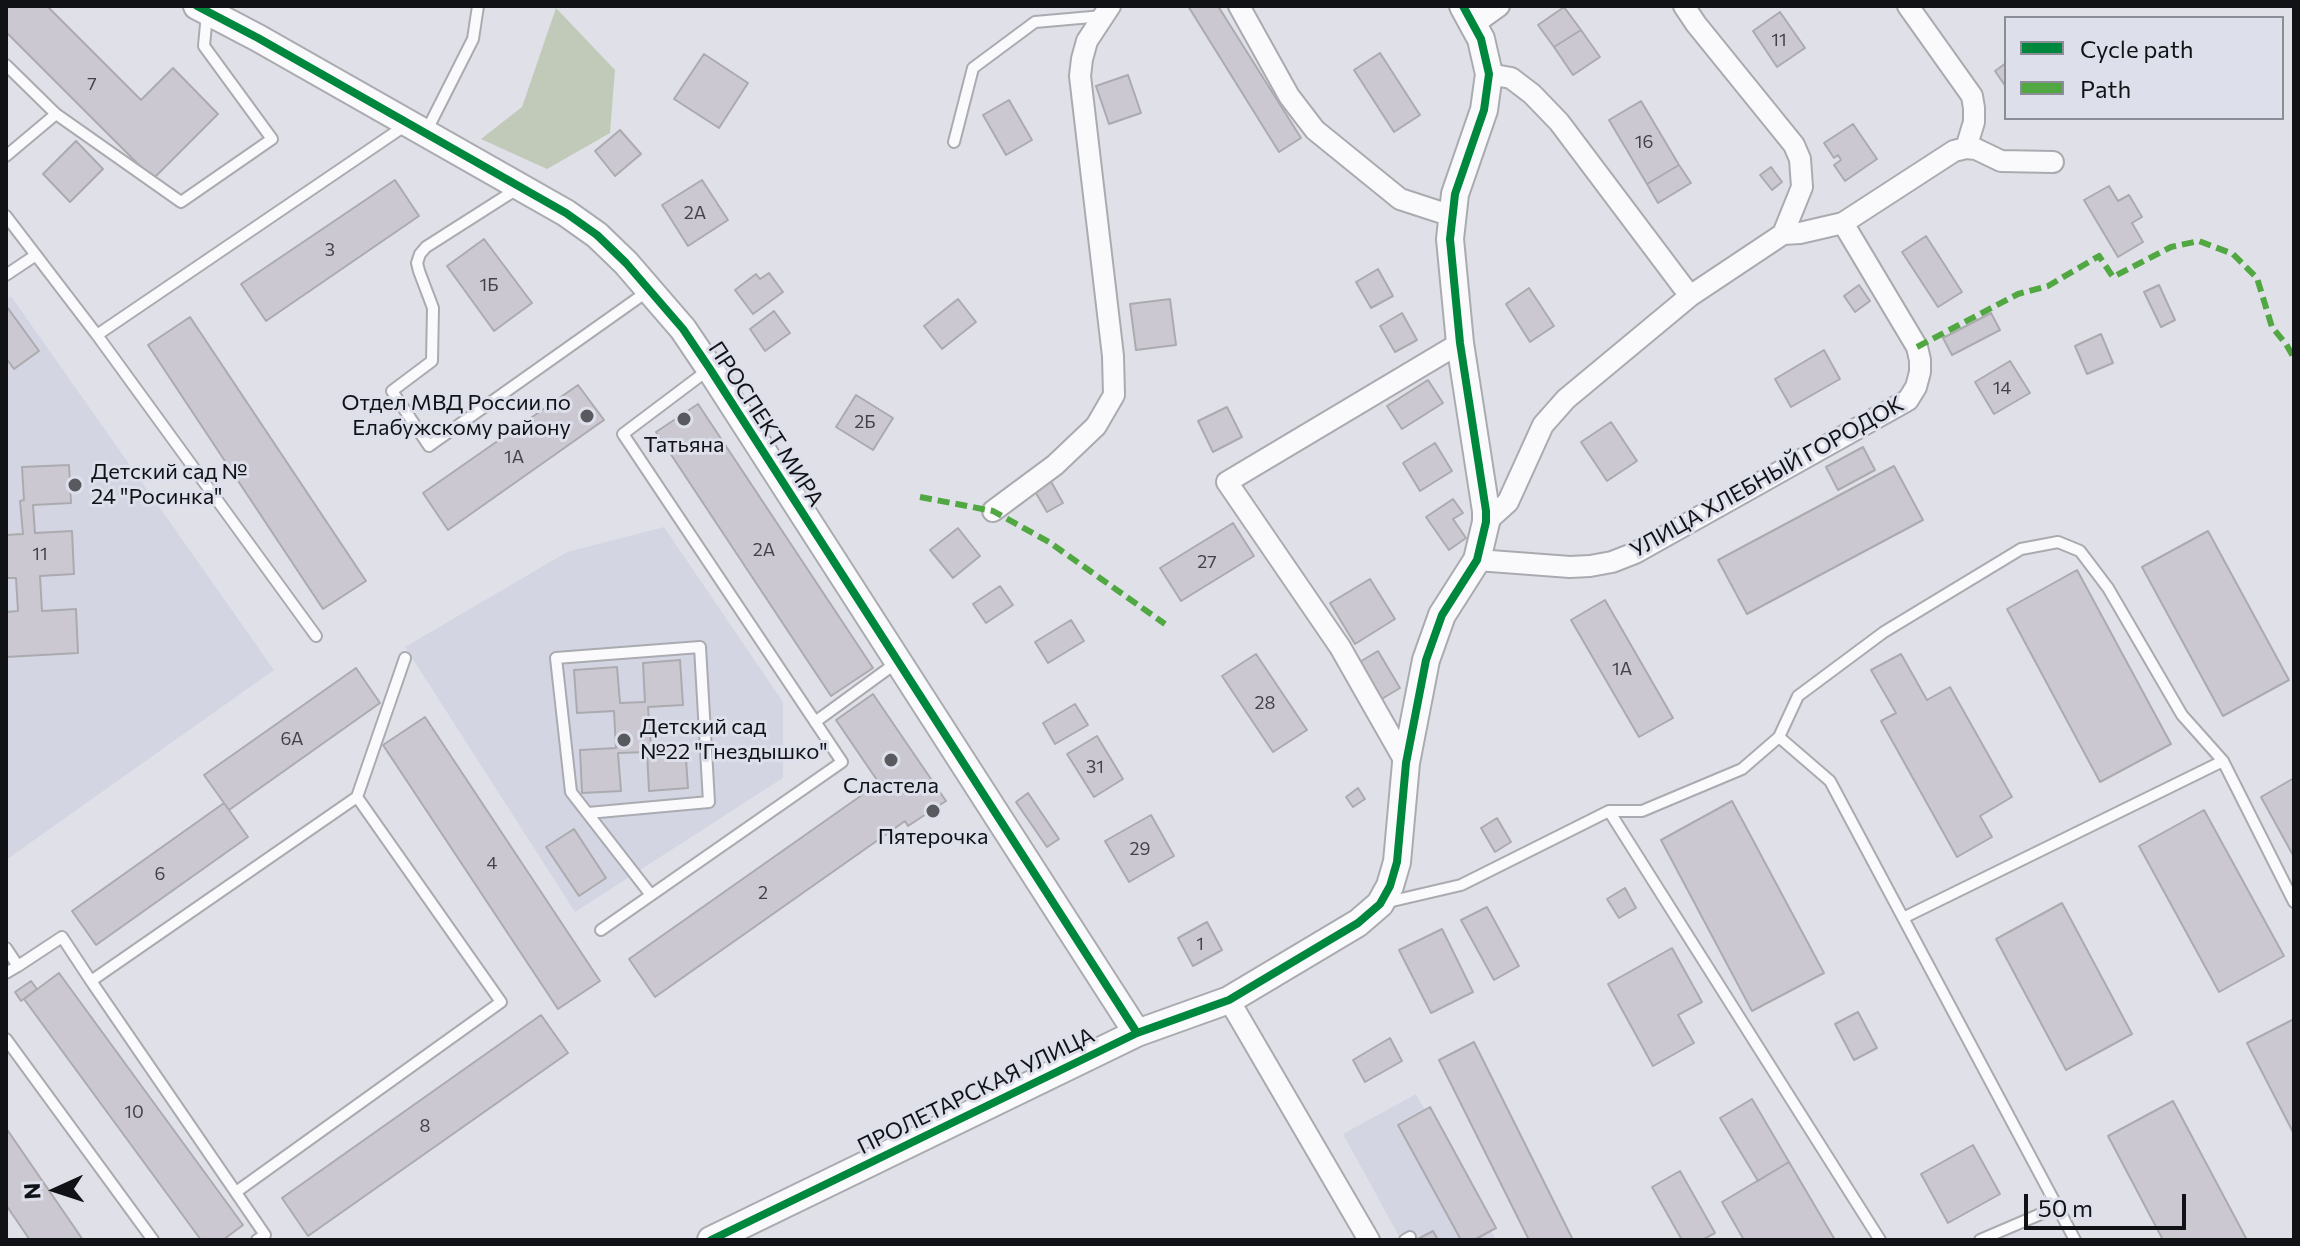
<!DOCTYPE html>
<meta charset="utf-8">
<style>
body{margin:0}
#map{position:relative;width:2300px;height:1246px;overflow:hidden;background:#e0e1e8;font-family:Commissioner,sans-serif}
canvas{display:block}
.frame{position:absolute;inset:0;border:8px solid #111216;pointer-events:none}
.legend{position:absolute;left:2004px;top:16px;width:280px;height:104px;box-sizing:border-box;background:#dddfeb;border:2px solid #8b8d96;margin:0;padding:10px 14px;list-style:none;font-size:24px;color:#111216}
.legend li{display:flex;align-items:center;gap:16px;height:40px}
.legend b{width:40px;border:2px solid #8b8d96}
.north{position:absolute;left:16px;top:1150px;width:80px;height:80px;-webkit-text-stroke:6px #dddfeb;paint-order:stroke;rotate:267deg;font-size:22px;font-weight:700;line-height:32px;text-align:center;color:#111216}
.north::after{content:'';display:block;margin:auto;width:28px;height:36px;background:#111216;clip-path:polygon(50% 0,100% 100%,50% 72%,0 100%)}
.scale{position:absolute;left:2024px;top:1194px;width:162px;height:36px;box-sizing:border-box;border:4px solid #111216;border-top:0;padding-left:10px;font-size:24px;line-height:28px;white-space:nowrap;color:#111216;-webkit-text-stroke:6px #dddfeb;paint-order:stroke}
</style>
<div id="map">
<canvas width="2300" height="1246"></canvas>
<div class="frame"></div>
<ul class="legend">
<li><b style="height:10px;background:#00873e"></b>Cycle path</li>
<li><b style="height:10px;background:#51a842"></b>Path</li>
</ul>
<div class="north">N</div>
<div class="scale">50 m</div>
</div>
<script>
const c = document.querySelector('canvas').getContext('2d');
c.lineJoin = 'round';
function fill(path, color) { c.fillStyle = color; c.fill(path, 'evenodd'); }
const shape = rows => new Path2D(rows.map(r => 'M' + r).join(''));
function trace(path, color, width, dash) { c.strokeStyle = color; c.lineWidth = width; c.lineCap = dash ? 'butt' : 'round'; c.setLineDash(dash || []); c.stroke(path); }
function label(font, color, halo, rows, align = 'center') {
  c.font = font + ' Commissioner,sans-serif'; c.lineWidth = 6; c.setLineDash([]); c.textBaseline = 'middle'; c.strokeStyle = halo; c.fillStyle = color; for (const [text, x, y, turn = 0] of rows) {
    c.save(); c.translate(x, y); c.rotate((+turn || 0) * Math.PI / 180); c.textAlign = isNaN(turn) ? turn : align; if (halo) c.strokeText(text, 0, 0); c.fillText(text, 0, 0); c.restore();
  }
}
fill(shape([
 [11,296,274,670,6,860,6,299],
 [664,527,783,702,783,778,575,912,405,647,567,552],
 [1416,1094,1496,1240,1401,1240,1343,1134]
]), '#d3d5e2');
fill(shape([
 [556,8,615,70,610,133,547,169,481,139,522,107]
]), '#c1cab8');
const building = shape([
 [6,6,47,6,141,100,173,68,218,114,153,179,6,32,6,6],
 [1188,6,1218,6,1301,138,1279,152,1188,6],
 [1564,7,1581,30,1554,47,1538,25,1564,7],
 [1780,12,1805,48,1777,67,1753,31,1780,12],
 [1581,30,1600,57,1573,75,1554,47,1581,30],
 [1380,53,1420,115,1394,132,1354,70,1380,53],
 [704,54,748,83,719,128,674,99,704,54],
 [2006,63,2006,87,1995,71,2006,63],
 [1128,75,1141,113,1109,124,1096,86,1128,75],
 [1009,100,1032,140,1006,155,983,115,1009,100],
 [1641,101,1679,165,1647,184,1609,120,1641,101],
 [1853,124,1877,159,1845,181,1834,165,1841,160,1838,155,1834,158,1824,143,1853,124],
 [620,130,641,154,615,176,595,151,620,130],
 [76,141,103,169,70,202,43,174,76,141],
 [1679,165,1691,183,1658,203,1647,184,1679,165],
 [1771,167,1782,182,1772,190,1760,175,1771,167],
 [395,180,419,216,266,321,241,284,395,180],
 [702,180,728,220,688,246,662,205,702,180],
 [2109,186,2118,201,2129,195,2142,217,2132,223,2143,242,2118,257,2084,200,2109,186],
 [1926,236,1962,292,1938,307,1902,252,1926,236],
 [484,239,532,303,494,331,447,266,484,239],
 [1378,269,1393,296,1371,308,1356,282,1378,269],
 [769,273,783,292,753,314,735,290,756,274,760,279,769,273],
 [1859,285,1870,301,1855,312,1844,296,1859,285],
 [2159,285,2175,320,2161,327,2144,292,2159,285],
 [1529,288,1554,326,1530,342,1506,304,1529,288],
 [958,299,976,322,942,349,924,326,958,299],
 [1170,299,1176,345,1136,350,1130,304,1170,299],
 [7,307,39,351,14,369,6,358,7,307],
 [774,311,790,333,765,351,750,329,774,311],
 [1402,313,1417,340,1395,352,1380,326,1402,313],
 [1991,313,2000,330,1952,355,1943,338,1991,313],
 [190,317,366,581,323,609,148,345,190,317],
 [2101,334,2113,363,2087,374,2075,346,2101,334],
 [1824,350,1840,379,1791,407,1775,379,1824,350],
 [2010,361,2030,393,1994,414,1975,382,2010,361],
 [1428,380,1443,403,1402,429,1387,406,1428,380],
 [578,385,604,420,448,530,423,493,578,385],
 [856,395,893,418,873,450,836,427,856,395],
 [698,404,873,668,831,696,656,432,698,404],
 [1227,407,1242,437,1213,452,1198,421,1227,407],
 [1611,422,1637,461,1607,481,1581,442,1611,422],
 [1435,443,1452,471,1420,491,1403,463,1435,443],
 [1863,447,1875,470,1838,490,1826,467,1863,447],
 [69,465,71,503,33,505,35,533,72,531,74,574,40,576,42,611,76,609,78,653,6,657,6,612,18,611,16,578,6,578,6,535,23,534,20,501,24,500,22,467,69,465],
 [1894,466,1923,520,1747,614,1718,560,1894,466],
 [1049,478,1063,503,1047,512,1033,488,1049,478],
 [1453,499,1463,513,1453,519,1466,538,1449,550,1426,517,1453,499],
 [1233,523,1254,556,1181,601,1160,568,1233,523],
 [958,528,980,556,953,578,930,550,958,528],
 [2208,531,2289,680,2223,716,2142,567,2208,531],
 [2077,570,2171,744,2100,782,2007,609,2077,570],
 [1370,579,1395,619,1355,644,1330,603,1370,579],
 [1000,586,1013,605,986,623,973,604,1000,586],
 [1605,600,1673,718,1639,737,1571,620,1605,600],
 [1071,620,1084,641,1048,663,1035,642,1071,620],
 [1378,651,1400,688,1380,700,1358,663,1378,651],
 [1256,654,1307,730,1273,752,1222,676,1256,654],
 [1901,654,1927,700,1950,687,2012,797,1980,816,1992,837,1957,857,1881,721,1896,713,1871,670,1901,654],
 [680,660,683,705,648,707,651,747,685,745,688,788,649,791,647,752,618,753,621,791,582,793,580,750,616,748,614,711,577,713,574,670,617,667,620,703,645,702,643,663,680,660],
 [356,668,380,703,229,810,204,775,356,668],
 [873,694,946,801,908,826,905,821,655,997,629,959,879,783,836,720,873,694],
 [1075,704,1088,725,1055,744,1043,723,1075,704],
 [425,717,600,981,558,1009,383,745,425,717],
 [1097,736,1123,779,1094,797,1067,754,1097,736],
 [2294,778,2294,857,2261,797,2294,778],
 [1358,788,1365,799,1353,807,1346,797,1358,788],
 [1028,793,1059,839,1047,847,1016,802,1028,793],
 [1732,801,1824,973,1752,1011,1661,840,1732,801],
 [224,803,248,837,96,945,72,911,224,803],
 [2204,810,2284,956,2219,992,2139,846,2204,810],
 [1151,815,1174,856,1129,882,1105,841,1151,815],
 [1497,818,1511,842,1495,852,1481,828,1497,818],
 [574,829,606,878,579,896,546,847,574,829],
 [1625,888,1636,908,1619,918,1607,899,1625,888],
 [2062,903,2132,1034,2066,1070,1996,939,2062,903],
 [1487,907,1519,966,1494,980,1461,920,1487,907],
 [1207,922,1222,950,1193,966,1178,938,1207,922],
 [1442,929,1473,992,1431,1013,1399,950,1442,929],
 [1672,948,1702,1002,1678,1015,1694,1043,1653,1066,1608,984,1672,948],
 [59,973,243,1225,223,1240,201,1240,24,999,59,973],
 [31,981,37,989,21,1001,15,992,31,981],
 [1858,1012,1877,1048,1854,1060,1835,1024,1858,1012],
 [541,1015,568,1053,308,1236,282,1198,541,1015],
 [2294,1019,2294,1134,2247,1043,2294,1019],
 [1390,1038,1402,1061,1365,1082,1353,1060,1390,1038],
 [1474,1042,1573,1240,1529,1240,1439,1060,1474,1042],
 [1752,1099,1789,1162,1758,1181,1720,1118,1752,1099],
 [2173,1101,2247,1240,2163,1240,2108,1136,2173,1101],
 [1430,1107,1496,1228,1474,1240,1461,1240,1398,1125,1430,1107],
 [6,1128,83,1240,30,1240,6,1205,6,1128],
 [1973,1145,2000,1194,1948,1223,1921,1174,1973,1145],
 [1789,1162,1835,1240,1744,1240,1722,1202,1789,1162],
 [1680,1171,1715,1233,1702,1240,1682,1240,1652,1187,1680,1171],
 [1433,1231,1438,1240,1416,1240,1433,1231]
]);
fill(building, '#ccc8d2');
trace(building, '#abaaaf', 2);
const service = shape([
 [6,65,56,114,6,156],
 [56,114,181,202,272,139,204,46,207,13],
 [426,132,473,39,478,6],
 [954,142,973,68,1035,22,1103,16],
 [517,189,426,247,420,254,417,263,419,271,433,308,432,361,392,391,429,446,648,291],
 [6,216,97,335,406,125],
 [6,275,36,255],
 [97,335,316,636],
 [815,722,896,663],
 [1779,737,1830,781,2075,1240],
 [357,797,405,658],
 [1609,811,1880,1240],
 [588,813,709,802,700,647,556,658,571,792,651,895],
 [1388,902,1461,885,1609,811,1642,811,1742,769,1779,737,1798,696,1884,632,2021,549,2058,542,2080,551,2108,588,2182,715,2223,761,2294,902],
 [1903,918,2223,761],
 [601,930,842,762,623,434,708,370],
 [6,948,18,966,6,973],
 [18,966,62,937,91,981],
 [6,1039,153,1240],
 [236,1192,501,1002,357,797,91,981,265,1235,257,1240],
 [1405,1240,1410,1237],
 [1980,1240,2057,1207]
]);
const minor = shape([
 [1239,6,1289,96,1315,130,1400,199,1452,216],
 [1684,6,1696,24,1794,145,1800,159,1802,187,1783,234],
 [1908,6,1972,96,1974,108,1974,122,1966,148],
 [1474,24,1499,6],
 [1489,74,1511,78,1532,94,1559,122,1690,296],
 [993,511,1055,465,1096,426,1114,395,1113,356,1080,76,1082,59,1087,41,1110,6],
 [1486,522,1508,502,1543,425,1566,399,1690,296,1783,234,1800,233,1843,223,1954,151,1966,148,1976,149,2001,161,2053,162],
 [1477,560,1570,567,1590,566,1612,562,1635,553,1908,400,1916,387,1920,372,1920,360,1917,347,1843,223],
 [1406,763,1340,647,1227,482,1460,343],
 [1229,1000,1369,1240]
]);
const tertiary = shape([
 [197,6,258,38,566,213,597,235,626,263,683,329,710,369,1137,1033],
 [711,1240,1137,1033,1229,1000,1358,923,1380,904,1390,886,1397,862,1406,763,1426,660,1442,615,1477,560,1486,522,1486,511,1460,343,1450,239,1455,194,1484,110,1489,74,1481,39,1463,6]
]);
trace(service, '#aaabb0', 14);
trace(minor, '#aaabb0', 24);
trace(tertiary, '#aaabb0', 30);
trace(service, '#fafafc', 10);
trace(minor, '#fafafc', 20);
trace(tertiary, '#fafafc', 26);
trace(shape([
 [1917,347,2018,294,2048,286,2099,256,2113,277,2171,247,2199,241,2233,254,2257,278,2272,327,2286,344,2294,358],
 [920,497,993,511,1049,542,1165,624]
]), '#51a842', 6, [12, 6]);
trace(shape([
 [197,6,258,38,566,213,597,235,626,263,683,329,710,369,1137,1033],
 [711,1240,1137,1033,1229,1000,1358,923,1380,904,1390,886,1397,862,1406,763,1426,660,1442,615,1477,560,1486,522,1486,511,1460,343,1450,239,1455,194,1484,110,1489,74,1481,39,1463,6]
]), '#00873e', 8);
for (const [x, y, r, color] of [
 [587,416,8,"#595a60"],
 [684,419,8,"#595a60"],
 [75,485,8,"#595a60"],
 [624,740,8,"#595a60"],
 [891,760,8,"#595a60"],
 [933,811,8,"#595a60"]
]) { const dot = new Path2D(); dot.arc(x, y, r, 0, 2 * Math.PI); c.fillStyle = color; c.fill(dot); trace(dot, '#dddfeb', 3); }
label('18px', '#434248', null, [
 ["11",1779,40],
 ["7",92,84],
 ["16",1644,142],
 ["2А",695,213],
 ["3",330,250],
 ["1Б",489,285],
 ["14",2002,388],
 ["2Б",865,422],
 ["1А",514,457],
 ["2А",764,550],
 ["11",40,554],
 ["27",1207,562],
 ["1А",1622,669],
 ["28",1265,703],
 ["6А",292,739],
 ["31",1095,767],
 ["29",1140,849],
 ["4",492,863],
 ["6",160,874],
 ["2",763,893],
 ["1",1200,944],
 ["10",134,1112],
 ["8",425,1126]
]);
label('22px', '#111216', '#dddfeb', [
 ["Отдел МВД России по",571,403,"right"],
 ["Елабужскому району",571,428,"right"],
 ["Татьяна",684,445],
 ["Детский сад №",91,472,"left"],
 ["24 \"Росинка\"",91,497,"left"],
 ["Детский сад",640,727,"left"],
 ["№22 \"Гнездышко\"",640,752,"left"],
 ["Сластела",891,786],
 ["Пятерочка",933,837]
]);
label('22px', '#111216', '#dddfeb', [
 ["ПРОСПЕКТ МИРА",766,424,57],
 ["УЛИЦА ХЛЕБНЫЙ ГОРОДОК",1767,477,-29],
 ["ПРОЛЕТАРСКАЯ УЛИЦА",976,1091,-26]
]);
</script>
